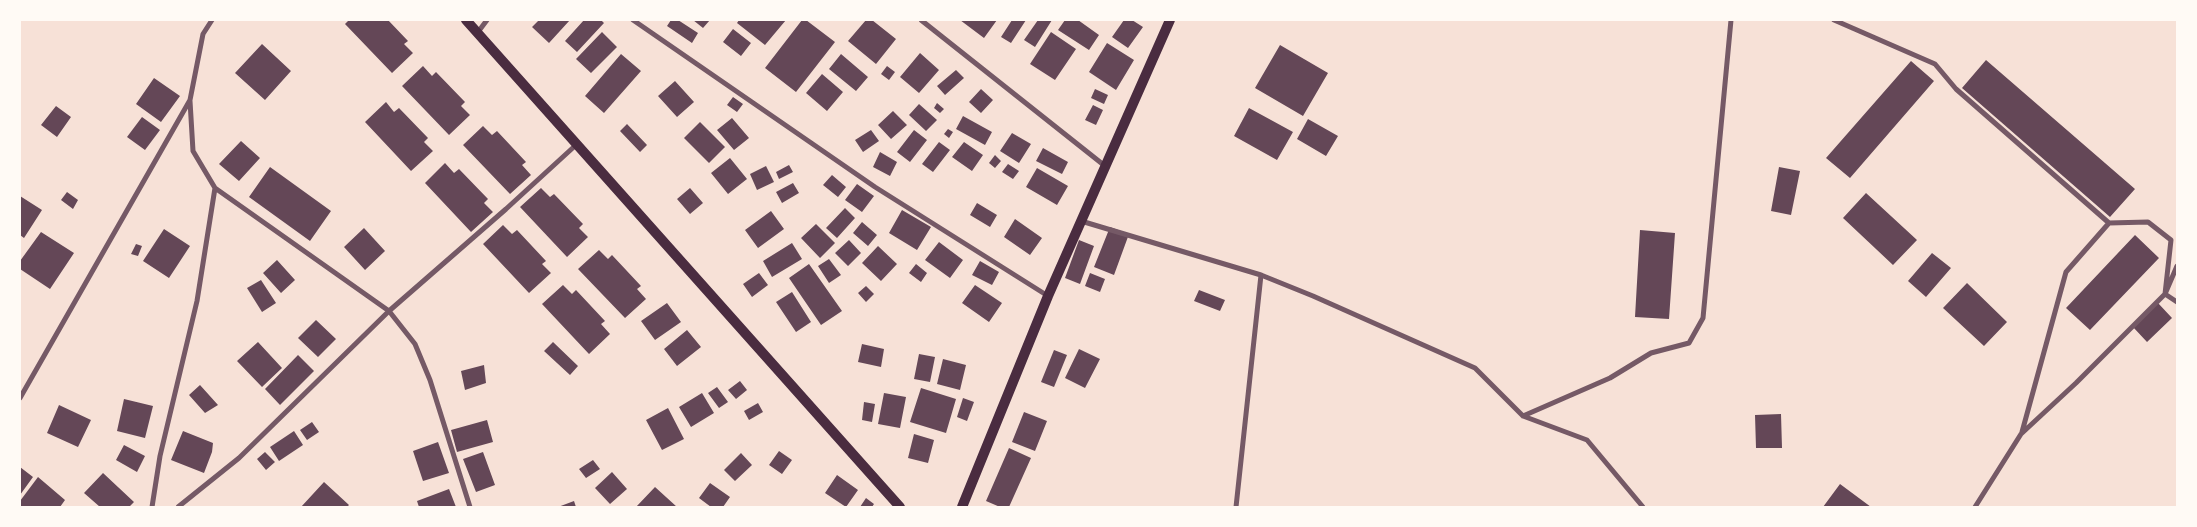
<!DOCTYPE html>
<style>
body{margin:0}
#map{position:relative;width:2197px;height:527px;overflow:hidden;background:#f7e1d7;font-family:"PT Sans",sans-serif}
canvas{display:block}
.frame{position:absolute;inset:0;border:21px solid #fffaf5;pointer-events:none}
</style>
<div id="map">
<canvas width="2197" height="527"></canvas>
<div class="frame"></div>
</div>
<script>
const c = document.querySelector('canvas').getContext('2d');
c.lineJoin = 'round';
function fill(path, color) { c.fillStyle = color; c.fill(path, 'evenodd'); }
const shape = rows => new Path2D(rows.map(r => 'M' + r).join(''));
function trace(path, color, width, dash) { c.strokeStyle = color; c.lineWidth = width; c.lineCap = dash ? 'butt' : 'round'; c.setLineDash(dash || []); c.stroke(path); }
fill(shape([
 [349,20,388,20,408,41,404,44,413,53,392,73,345,24],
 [539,20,570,20,549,43,532,27],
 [584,20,601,20,604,23,577,52,565,41],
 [671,20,678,20,698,33,692,43,667,26],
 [693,20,710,20,703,28],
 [739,20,786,20,765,45,737,23],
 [802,20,806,20,835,42,796,92,765,68],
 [866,20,872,20,896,39,876,64,848,41],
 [960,20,997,20,984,38],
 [1012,20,1026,20,1011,43,1001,37],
 [1038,20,1052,20,1035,47,1024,40],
 [1065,20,1078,20,1099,35,1089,50,1058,30],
 [1124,20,1132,20,1143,27,1128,48,1112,37],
 [733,29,751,43,741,56,723,42],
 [602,32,617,47,591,73,576,59],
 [1051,32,1076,49,1055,80,1030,64],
 [1107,43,1134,60,1116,90,1089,72],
 [262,44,291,71,265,100,235,73],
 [1280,45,1328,73,1303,116,1255,88],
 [920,53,939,70,919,93,900,77],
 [621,54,641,71,604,113,585,96],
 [841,54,868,77,856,91,829,69],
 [1986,60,2135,189,2110,217,1962,88],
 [1911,61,1934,81,1850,178,1826,158],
 [423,66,432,76,436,72,465,102,461,106,470,115,449,135,402,86],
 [887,66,895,72,889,80,881,74],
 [956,70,964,78,945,95,937,86],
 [822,74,843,92,827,111,806,93],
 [154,78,180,96,161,122,136,104],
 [675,81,694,102,677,117,658,96],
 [981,89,993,100,981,113,969,102],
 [1095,89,1108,95,1104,104,1091,98],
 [733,97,743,104,737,112,727,105],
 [386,102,394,112,399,108,428,138,424,142,433,151,411,171,365,122],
 [937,103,944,109,940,113,934,108],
 [919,104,937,120,926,131,909,115],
 [1093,105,1103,110,1096,125,1085,120],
 [56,106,71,117,57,137,41,125],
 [1249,108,1293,132,1277,160,1234,136],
 [893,111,907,125,891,139,878,125],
 [963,116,992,132,985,145,956,129],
 [142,117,160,130,145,150,127,137],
 [732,118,749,138,734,150,717,130],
 [1308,119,1338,136,1326,156,1297,139],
 [700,122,725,147,709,163,684,138],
 [627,124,647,145,640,152,620,131],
 [483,126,492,135,497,131,526,162,522,165,531,175,510,194,463,145],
 [948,129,953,132,949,138,944,134],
 [871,130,879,141,863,152,855,140],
 [914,130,927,140,910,162,897,152],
 [1012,133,1031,144,1019,163,1000,151],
 [241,141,260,158,239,181,219,164],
 [939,142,950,150,933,172,922,164],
 [964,142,983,155,972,171,952,157],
 [1043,148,1068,162,1062,174,1036,161],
 [880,152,897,162,890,176,873,167],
 [995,155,1001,161,995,168,989,163],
 [730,158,747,179,728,194,711,173],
 [445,163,454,173,459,169,488,199,484,203,493,212,471,232,425,183],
 [1008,164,1019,171,1013,179,1002,172],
 [789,165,793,172,779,179,776,172],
 [766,166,774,182,757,190,750,174],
 [270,167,331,211,310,241,249,197],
 [1779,167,1800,171,1791,215,1771,211],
 [1037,168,1068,186,1057,205,1026,187],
 [832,175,846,187,838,197,823,185],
 [793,183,799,193,782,203,776,192],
 [857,184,874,196,862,212,845,200],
 [541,188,550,197,554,194,583,224,579,228,588,237,567,257,520,207],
 [690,188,703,203,690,214,677,199],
 [67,192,78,200,73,209,61,200],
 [1866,193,1917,240,1893,265,1843,218],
 [20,196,42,210,24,238,20,235],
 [977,203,997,215,990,227,970,215],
 [845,208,855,218,837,238,826,228],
 [902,210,931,227,917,250,889,233],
 [771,211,784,229,758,248,745,230],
 [1015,219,1042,238,1030,255,1004,237],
 [862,222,877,235,868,246,853,233],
 [816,224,835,243,820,258,801,238],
 [503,225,512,234,517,230,546,261,542,264,551,273,529,293,483,244],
 [1110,227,1129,234,1114,275,1094,267],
 [364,228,385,251,365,270,344,247],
 [164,229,190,246,169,278,143,261],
 [1640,230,1675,233,1669,319,1635,317],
 [41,232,74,253,50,289,20,269,20,261],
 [2135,235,2159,258,2090,330,2066,308],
 [849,240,861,253,848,266,835,253],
 [1079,240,1094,246,1080,284,1065,278],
 [939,242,963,260,950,278,925,260],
 [792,243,802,259,772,277,763,261],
 [136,244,142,246,138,256,131,254],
 [878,246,897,264,881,281,862,263],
 [599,250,608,259,612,255,641,286,637,289,646,299,625,318,578,269],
 [1932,253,1951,268,1926,297,1908,281],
 [829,259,841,275,829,283,818,266],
 [277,260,295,280,281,293,263,273],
 [980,261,999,272,992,285,972,275],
 [809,264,842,311,821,325,789,278],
 [916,264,927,273,921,282,909,273],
 [759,273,768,285,752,297,743,284],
 [1090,273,1105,279,1100,292,1085,286],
 [261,280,276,303,262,312,247,288],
 [1967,283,2007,322,1984,346,1943,308],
 [563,285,572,294,576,290,605,321,601,324,610,334,589,354,542,304],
 [975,285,1002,303,989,322,962,303],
 [866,286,874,294,866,302,858,293],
 [1199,290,1225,300,1220,311,1194,301],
 [792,292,811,322,796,332,776,302],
 [667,303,681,322,655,340,641,321],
 [2158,303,2172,318,2147,342,2133,327],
 [316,320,336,339,318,357,298,338],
 [687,330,701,347,677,366,664,349],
 [258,342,282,368,262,387,237,361],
 [553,342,578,366,570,375,544,351],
 [862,344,884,349,881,367,858,362],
 [1079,349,1100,359,1085,388,1065,378],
 [1054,350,1067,355,1054,387,1041,382],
 [919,354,935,357,930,382,914,379],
 [298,355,314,371,280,405,265,389],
 [943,359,966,365,960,390,937,384],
 [484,365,486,383,465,390,461,371],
 [740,381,747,390,736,399,728,390],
 [200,385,218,405,205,413,189,395],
 [717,387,728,402,719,408,708,393],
 [921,388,956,399,946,433,910,422],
 [702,393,714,413,691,427,679,407],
 [884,393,906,397,900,428,878,424],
 [963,398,974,402,967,421,957,417],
 [124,399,153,406,145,438,117,431],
 [864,402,875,404,872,422,862,420],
 [758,403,763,412,749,420,744,411],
 [59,405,91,420,78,447,47,433],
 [668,408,684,439,662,450,646,420],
 [1024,412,1047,421,1035,451,1012,442],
 [1781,414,1782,448,1756,448,1755,415],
 [487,420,493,442,457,452,451,430],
 [312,422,319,432,307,440,300,430],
 [183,431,213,443,212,452,204,473,171,460],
 [294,431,303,445,279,461,270,447],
 [914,434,934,440,928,463,908,458],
 [438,442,449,473,423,481,413,451],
 [124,445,145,456,137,472,116,460],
 [1009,448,1031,458,1009,507,1000,507,986,501],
 [779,451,792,460,782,474,769,465],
 [265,452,275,462,266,470,257,459],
 [483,452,495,485,476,492,463,459],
 [741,453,752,465,735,481,724,470],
 [593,460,600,469,586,478,579,469],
 [20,467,33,477,20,495],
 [612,472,627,489,610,504,595,488],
 [103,473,134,502,129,507,100,507,84,493],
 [837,475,858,490,846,507,825,493],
 [38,477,65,500,60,507,20,507,20,501],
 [324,482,349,505,347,507,301,507],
 [710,483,730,497,723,507,711,507,699,498],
 [1840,484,1871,507,1823,507],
 [655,487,677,507,636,507],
 [449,489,456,507,419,507,417,501],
 [866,498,874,504,872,507,860,507],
 [574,501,576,507,558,507]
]), '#644757');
trace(shape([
 [633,20,875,187,1048,296],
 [921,20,1105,166],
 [1834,20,1935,64,1956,89,2109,223,2148,222,2171,240,2165,294,2177,302],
 [478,32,487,20],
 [215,188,389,311,415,344,430,380,470,507],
 [1081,221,1261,275,1313,296,1475,368,1523,416,1587,440,1643,507],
 [20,398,190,100,203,34,212,20],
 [1523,416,1610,378,1651,353,1689,343,1703,318,1731,20],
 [2022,432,2066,272,2109,223],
 [152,507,160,456,197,301,215,188,193,151,190,101],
 [178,507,239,458,389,311,506,209,577,144],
 [1236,507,1261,275],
 [1975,507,2021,434,2076,383,2165,294,2177,266]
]), '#755966', 5);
trace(shape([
 [466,20,900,507],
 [962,507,1048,296,1170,20]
]), '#4a2c40', 10);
</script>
